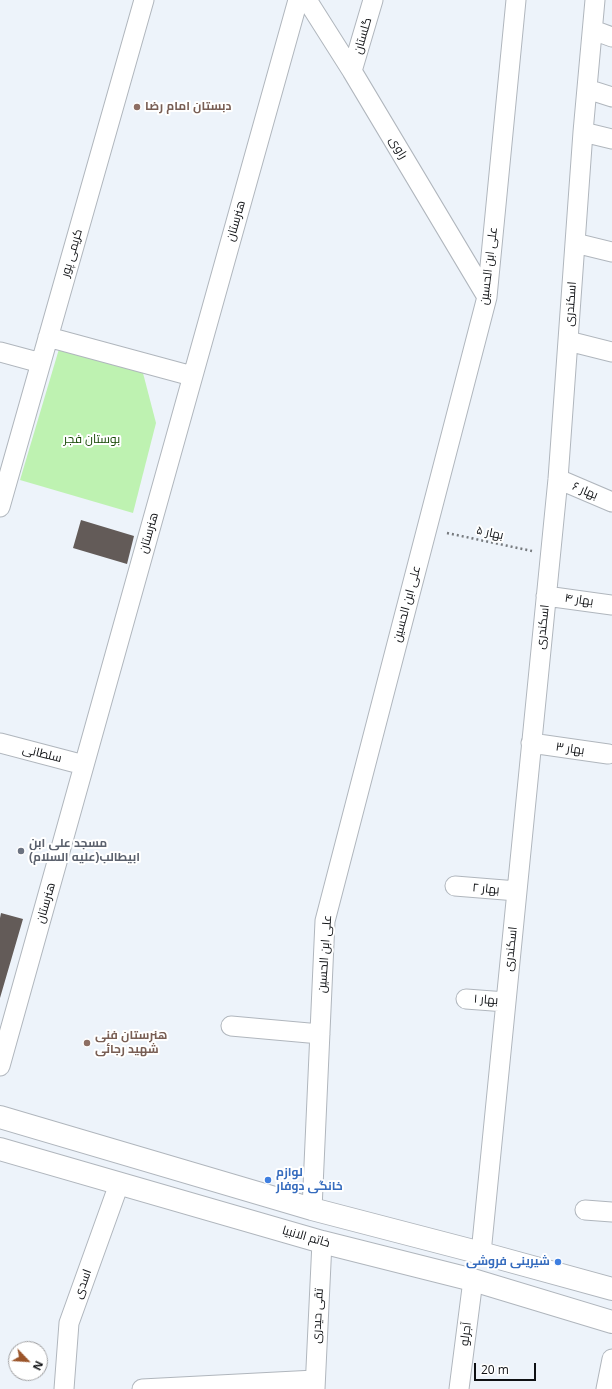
<!DOCTYPE html>
<meta charset="utf-8">
<style>
body{margin:0}
#map{position:relative;width:612px;height:1389px;overflow:hidden;background:#edf3fa;font-family:"Open Sans",sans-serif}
canvas{display:block}
.north{position:absolute;left:8px;top:1341px;width:40px;height:40px;box-sizing:border-box;background:#fff;border:1px solid #9f9fa1;border-radius:50%;rotate:115deg;font-size:11px;font-weight:700;line-height:16px;text-align:center;color:#0e1013}
.north::after{content:'';display:block;margin:auto;width:14px;height:18px;background:#9b552a;clip-path:polygon(50% 0,100% 100%,50% 72%,0 100%)}
.scale{position:absolute;left:474px;top:1363px;width:62px;height:18px;box-sizing:border-box;border:2px solid #0e1013;border-top:0;padding-left:5px;font-size:12px;line-height:14px;white-space:nowrap;color:#0e1013;-webkit-text-stroke:3px #fff;paint-order:stroke}
</style>
<div id="map">
<canvas width="612" height="1389"></canvas>
<div class="north">N</div>
<div class="scale">20 m</div>
</div>
<script>
const c = document.querySelector('canvas').getContext('2d');
c.lineJoin = 'round';
function fill(path, color) { c.fillStyle = color; c.fill(path, 'evenodd'); }
const shape = rows => new Path2D(rows.map(r => 'M' + r).join(''));
function trace(path, color, width, dash) { c.strokeStyle = color; c.lineWidth = width; c.lineCap = dash ? 'butt' : 'round'; c.setLineDash(dash || []); c.stroke(path); }
function label(font, color, halo, rows, align = 'center') {
  c.font = font + ' "Open Sans",Cairo,sans-serif'; c.lineWidth = 4; c.setLineDash([]); c.textBaseline = 'middle'; c.strokeStyle = halo; c.fillStyle = color; for (const [text, x, y, turn = 0] of rows) {
    c.save(); c.translate(x, y); c.rotate((+turn || 0) * Math.PI / 180); c.textAlign = isNaN(turn) ? turn : align; if (halo) c.strokeText(text, 0, 0); c.fillText(text, 0, 0); c.restore();
  }
}
fill(shape([
 [59,349,143,373,156,423,133,513,20,480]
]), '#bef2b1');
fill(shape([
 [81,520,134,536,127,564,73,548],
 [1,913,23,919,0,998,0,918]
]), '#635b58');
const street = shape([
 [307,0,352,71,487,297],
 [593,30,612,37],
 [352,71,373,0],
 [587,89,612,97],
 [583,132,612,139],
 [575,243,612,252],
 [48,337,192,376],
 [568,341,612,352],
 [0,352,41,363],
 [558,479,612,502],
 [0,507,144,0],
 [546,596,612,605],
 [0,743,84,765],
 [531,743,608,754],
 [455,886,517,891],
 [466,999,506,1002],
 [231,1026,320,1034],
 [0,1066,298,0],
 [312,1209,325,921,487,297,516,0],
 [585,1210,612,1212],
 [481,1253,558,479,583,132,595,0],
 [64,1389,69,1323,119,1184],
 [142,1389,315,1380],
 [315,1389,322,1242],
 [459,1389,473,1280],
 [606,1389,612,1359]
]);
const secondary = shape([
 [0,1117,312,1209,481,1253,612,1289],
 [0,1149,322,1242,473,1280,612,1322]
]);
trace(street, '#b0b6bd', 21);
trace(secondary, '#b0b6bd', 24);
trace(shape([
 [447,533,532,551]
]), '#767a7e', 2.5, [2, 3]);
trace(street, '#fff', 19);
trace(secondary, '#fff', 22);
for (const [x, y, r, color] of [
 [137,107,4,"#8d6e63"],
 [21,851,4,"#6b7280"],
 [87,1043,4,"#8d6e63"],
 [268,1180,4,"#3f7fe0"],
 [558,1262,4,"#3f7fe0"]
]) { const dot = new Path2D(); dot.arc(x, y, r, 0, 2 * Math.PI); c.fillStyle = color; c.fill(dot); trace(dot, '#fff', 1.5); }
label('12px', '#0e1013', '#fff', [
 ["گلستان",363,36,-74],
 ["راوی",398,148,59],
 ["هنرستان",236,221,-74],
 ["کریمی پور",72,253,-74],
 ["علی ابن الحسین",489,266,-83],
 ["اسکندری",571,304,-86],
 ["بهار ۶",585,491,23],
 ["هنرستان",149,533,-74],
 ["بهار ۵",490,533,12],
 ["بهار ۴",579,600,8],
 ["علی ابن الحسین",407,604,-75],
 ["اسکندری",543,627,-84],
 ["بهار ۳",570,749,8],
 ["سلطانی",42,754,14],
 ["بهار ۲",486,889,5],
 ["هنرستان",46,903,-74],
 ["اسکندری",511,949,-84],
 ["علی ابن الحسین",325,954,-86],
 ["بهار ۱",486,1000,4],
 ["خاتم الانبیا",306,1237,16],
 ["اسدی",83,1284,-70],
 ["تقی حیدری",318,1316,-87],
 ["آجرلو",466,1334,-83]
]);
label('bold 12px', '#785e54', '#fff', [
 ["دبستان امام رضا",145,107],
 ["هنرستان فنی",95,1036],
 ["شهید رجائی",95,1050]
], 'left');
label('12px', '#134602', '#fff', [
 ["بوستان فجر",92,440]
]);
label('bold 12px', '#5b616d', '#fff', [
 ["مسجد علی ابن",29,844],
 ["ابیطالب(علیه السلام)",29,858]
], 'left');
label('bold 12px', '#366cbe', '#fff', [
 ["لوازم",276,1173],
 ["خانگی دوفار",276,1187],
 ["شیرینی فروشی",550,1262,"right"]
], 'left');
</script>
